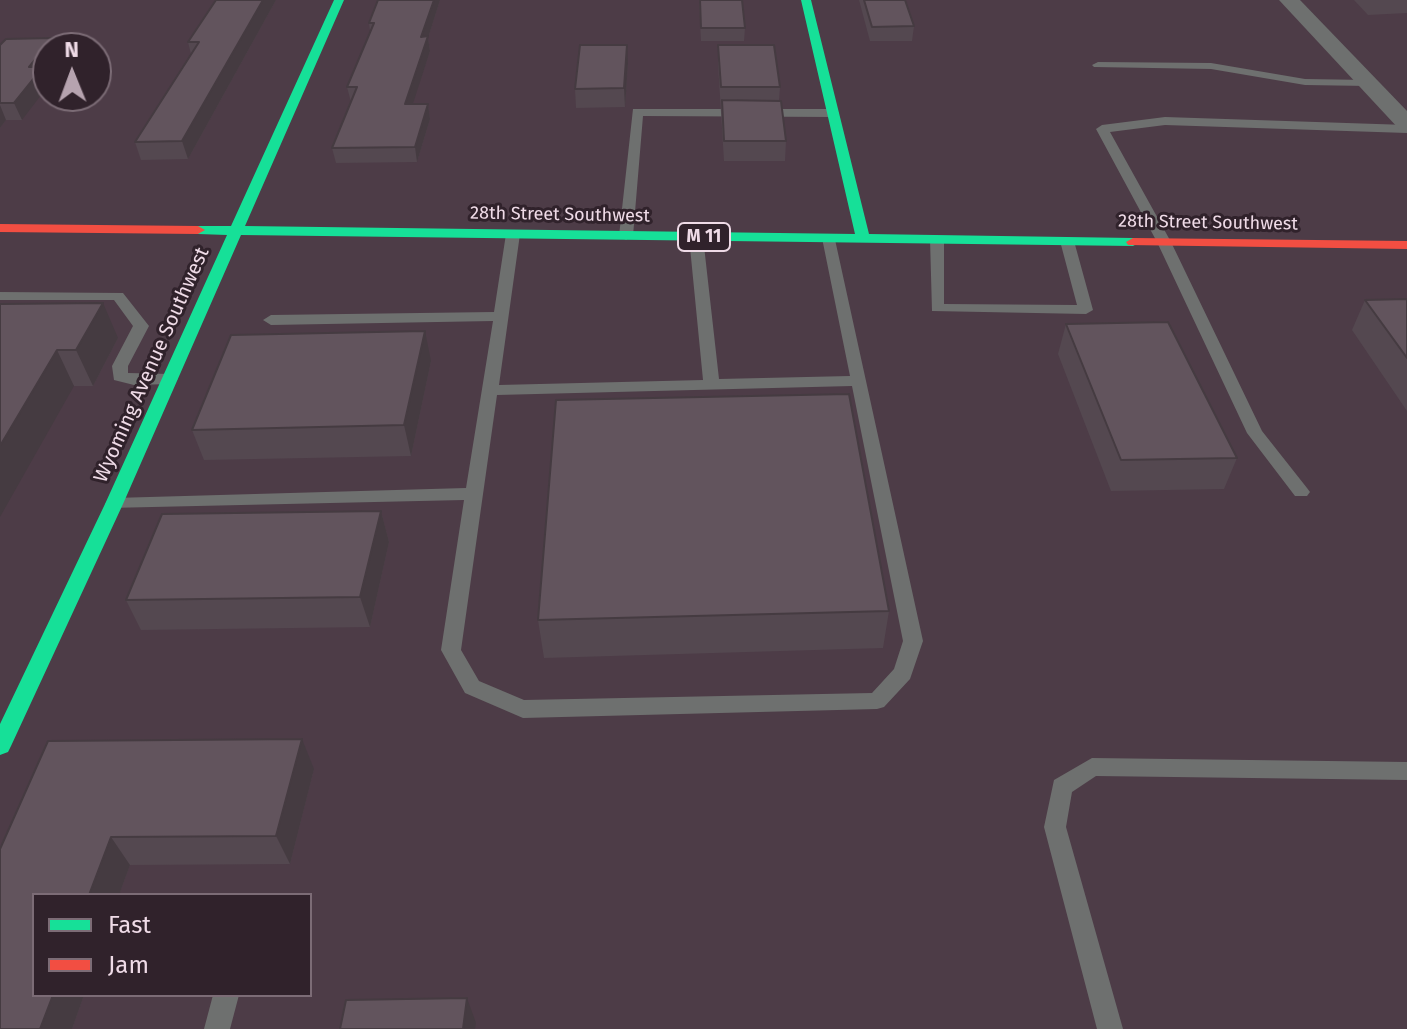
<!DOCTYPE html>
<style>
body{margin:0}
#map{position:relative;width:1407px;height:1029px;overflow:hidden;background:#4d3c47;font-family:"Fira Sans",sans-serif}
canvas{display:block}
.legend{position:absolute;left:32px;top:893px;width:280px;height:104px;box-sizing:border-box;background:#30222b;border:2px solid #7c6c76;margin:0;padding:10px 14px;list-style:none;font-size:24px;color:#efdbe7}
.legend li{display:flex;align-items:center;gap:16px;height:40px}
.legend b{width:40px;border:2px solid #7c6c76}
.north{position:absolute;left:32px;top:32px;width:80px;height:80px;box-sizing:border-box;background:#30222b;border:2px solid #7c6c76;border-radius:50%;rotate:359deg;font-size:22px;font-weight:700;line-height:32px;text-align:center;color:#efdbe7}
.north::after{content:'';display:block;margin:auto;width:28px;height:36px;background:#b6a3af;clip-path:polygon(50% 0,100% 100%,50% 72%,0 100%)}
</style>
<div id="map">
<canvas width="1407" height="1029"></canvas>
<ul class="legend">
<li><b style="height:10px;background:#16e098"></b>Fast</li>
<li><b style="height:10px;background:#f24e42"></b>Jam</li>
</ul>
<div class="north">N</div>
</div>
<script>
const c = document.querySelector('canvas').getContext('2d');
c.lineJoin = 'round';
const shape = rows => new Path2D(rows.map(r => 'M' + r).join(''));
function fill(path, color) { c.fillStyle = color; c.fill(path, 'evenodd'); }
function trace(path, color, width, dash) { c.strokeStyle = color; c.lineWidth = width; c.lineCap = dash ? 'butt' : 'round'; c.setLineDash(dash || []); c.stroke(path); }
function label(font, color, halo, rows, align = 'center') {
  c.font = font + ' "Fira Sans",sans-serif'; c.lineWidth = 6; c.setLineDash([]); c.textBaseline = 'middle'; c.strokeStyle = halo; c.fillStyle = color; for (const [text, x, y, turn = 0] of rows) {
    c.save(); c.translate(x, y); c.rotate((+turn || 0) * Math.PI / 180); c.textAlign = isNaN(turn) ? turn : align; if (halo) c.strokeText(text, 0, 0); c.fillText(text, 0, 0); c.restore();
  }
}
fill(shape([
 [1098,62,1211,63,1305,79,1368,80,1374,83,1368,86,1305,85,1211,69,1094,67,1092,65,1098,62],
 [633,109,833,109,839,113,833,117,643,116,633,236,626,240,619,236,633,109],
 [1165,117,1407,125,1407,133,1165,125,1110,132,1171,242,1262,431,1307,488,1310,492,1307,496,1295,496,1247,433,1157,242,1096,129,1102,125,1165,117],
 [513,230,520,234,499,385,703,380,689,237,696,233,703,237,719,379,850,376,822,238,829,234,834,235,923,641,910,679,884,707,877,709,523,718,465,693,441,650,464,500,108,508,105,504,108,500,114,498,466,488,493,321,271,325,263,320,271,315,494,312,506,234,513,230],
 [852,386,903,641,894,669,872,693,524,700,479,681,461,650,497,395,852,386],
 [937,235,944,239,944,304,1077,305,1060,241,1067,237,1074,241,1093,310,1086,314,932,311,930,239,937,235],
 [0,292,123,293,149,326,128,366,128,373,170,374,178,379,170,384,134,385,114,380,112,366,133,326,114,300,0,300,0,292],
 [1092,758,1407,762,1407,780,1096,776,1072,792,1066,827,1123,1029,1097,1029,1044,827,1054,780,1092,758],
 [213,995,239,995,230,1029,204,1029,213,995]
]), '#6e706f');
fill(shape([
 [1279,0,1300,0,1407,111,1407,131,1399,129,1279,0]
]), '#6e706f');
fill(shape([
 [334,0,344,0,245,226,855,234,801,0,811,0,869,234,1133,238,1140,242,1133,246,241,235,123,504,11,746,8,752,0,755,0,724,105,504,227,235,198,234,191,230,198,226,231,226,334,0]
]), '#16e098');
fill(shape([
 [0,224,198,226,205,230,198,234,0,232,0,224],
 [1133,238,1407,241,1407,249,1128,245,1126,242,1133,238]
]), '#f24e42');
fill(shape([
 [216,0,276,0,188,159,141,160,135,142,191,54,188,42],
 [378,0,440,0,428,38,430,51,412,104,428,104,430,119,417,162,336,163,332,148,351,102,347,87,370,31,369,23],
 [699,0,745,28,744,41,701,41],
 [859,0,905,0,914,26,912,41,870,41],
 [1354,0,1407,0,1407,13,1368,15],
 [53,38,57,48,48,48,48,69,22,120,6,120,0,128,0,45],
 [718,45,780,87,779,101,786,141,785,161,724,161,718,64],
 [628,63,625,107,576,108,575,89],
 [1407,299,1407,411,1352,330,1365,300],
 [0,304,118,338,93,386,74,386],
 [1066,324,1237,458,1224,489,1111,491,1058,354],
 [431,361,411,456,204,460,192,430],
 [381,511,389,542,370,627,141,630,126,600],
 [889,611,883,648,544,658,538,620],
 [314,769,290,864,130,865,119,895,34,895,84,995,72,1029,0,1029,0,849]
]), '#544850');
fill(shape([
 [263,0,276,0,188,159,182,141],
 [434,0,440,0,428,38,430,51,408,119,405,104,421,37],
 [53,38,57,48,48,48,48,69,45,72,48,80,48,86,22,120,14,103,29,67],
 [627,45,628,63,625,107,624,88],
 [428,104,430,119,417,162,415,147],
 [0,105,6,120,0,128],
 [103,303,118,338,93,386,76,350],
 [425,331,431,361,411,456,404,425],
 [57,350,74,386,0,517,0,446],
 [381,511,389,542,370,627,360,597],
 [302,739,314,769,290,864,276,836],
 [111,837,130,865,119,895,89,895],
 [53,995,84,995,72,1029,40,1029],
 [467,998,476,1023,475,1029,463,1029]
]), '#453b41');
const building = shape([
 [216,0,263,0,182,141,135,142,199,42,188,42,216,0],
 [378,0,434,0,421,37,428,36,405,104,428,104,415,147,332,148,357,87,347,87,374,23,369,23,378,0],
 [700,0,742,0,745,28,701,28,700,0],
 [864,0,905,0,914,26,872,27,864,0],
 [53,38,29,67,43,67,14,103,0,103,0,45,6,39,53,38],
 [580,45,627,45,624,88,575,89,580,45],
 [718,45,774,45,780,87,721,87,718,45],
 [722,100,781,101,786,141,724,141,722,100],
 [1407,299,1407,358,1365,300,1407,299],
 [103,303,76,350,57,350,0,446,0,304,103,303],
 [1168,322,1237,458,1121,460,1066,324,1168,322],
 [425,331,404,425,192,430,231,335,425,331],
 [849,394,889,611,538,620,556,400,849,394],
 [381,511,360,597,126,600,162,514,381,511],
 [302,739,276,836,111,837,89,895,34,895,34,995,53,995,40,1029,0,1029,0,849,48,741,302,739],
 [467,998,463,1029,340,1029,346,1000,467,998]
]);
fill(building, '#62545d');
trace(building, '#453b41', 2);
label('18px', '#efdbe7', '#30222b', [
 ["28th Street Southwest",560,215,1],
 ["28th Street Southwest",1208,223,1]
]);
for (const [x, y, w] of [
 [704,237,52]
]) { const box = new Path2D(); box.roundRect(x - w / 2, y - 14, w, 28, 6); c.fillStyle = '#30222b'; c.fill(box); trace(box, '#efdbe7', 2); }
label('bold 18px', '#efdbe7', null, [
 ["M 11",704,237]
]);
label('20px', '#efdbe7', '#30222b', [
 ["Wyoming Avenue Southwest",152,365,-66]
]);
</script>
